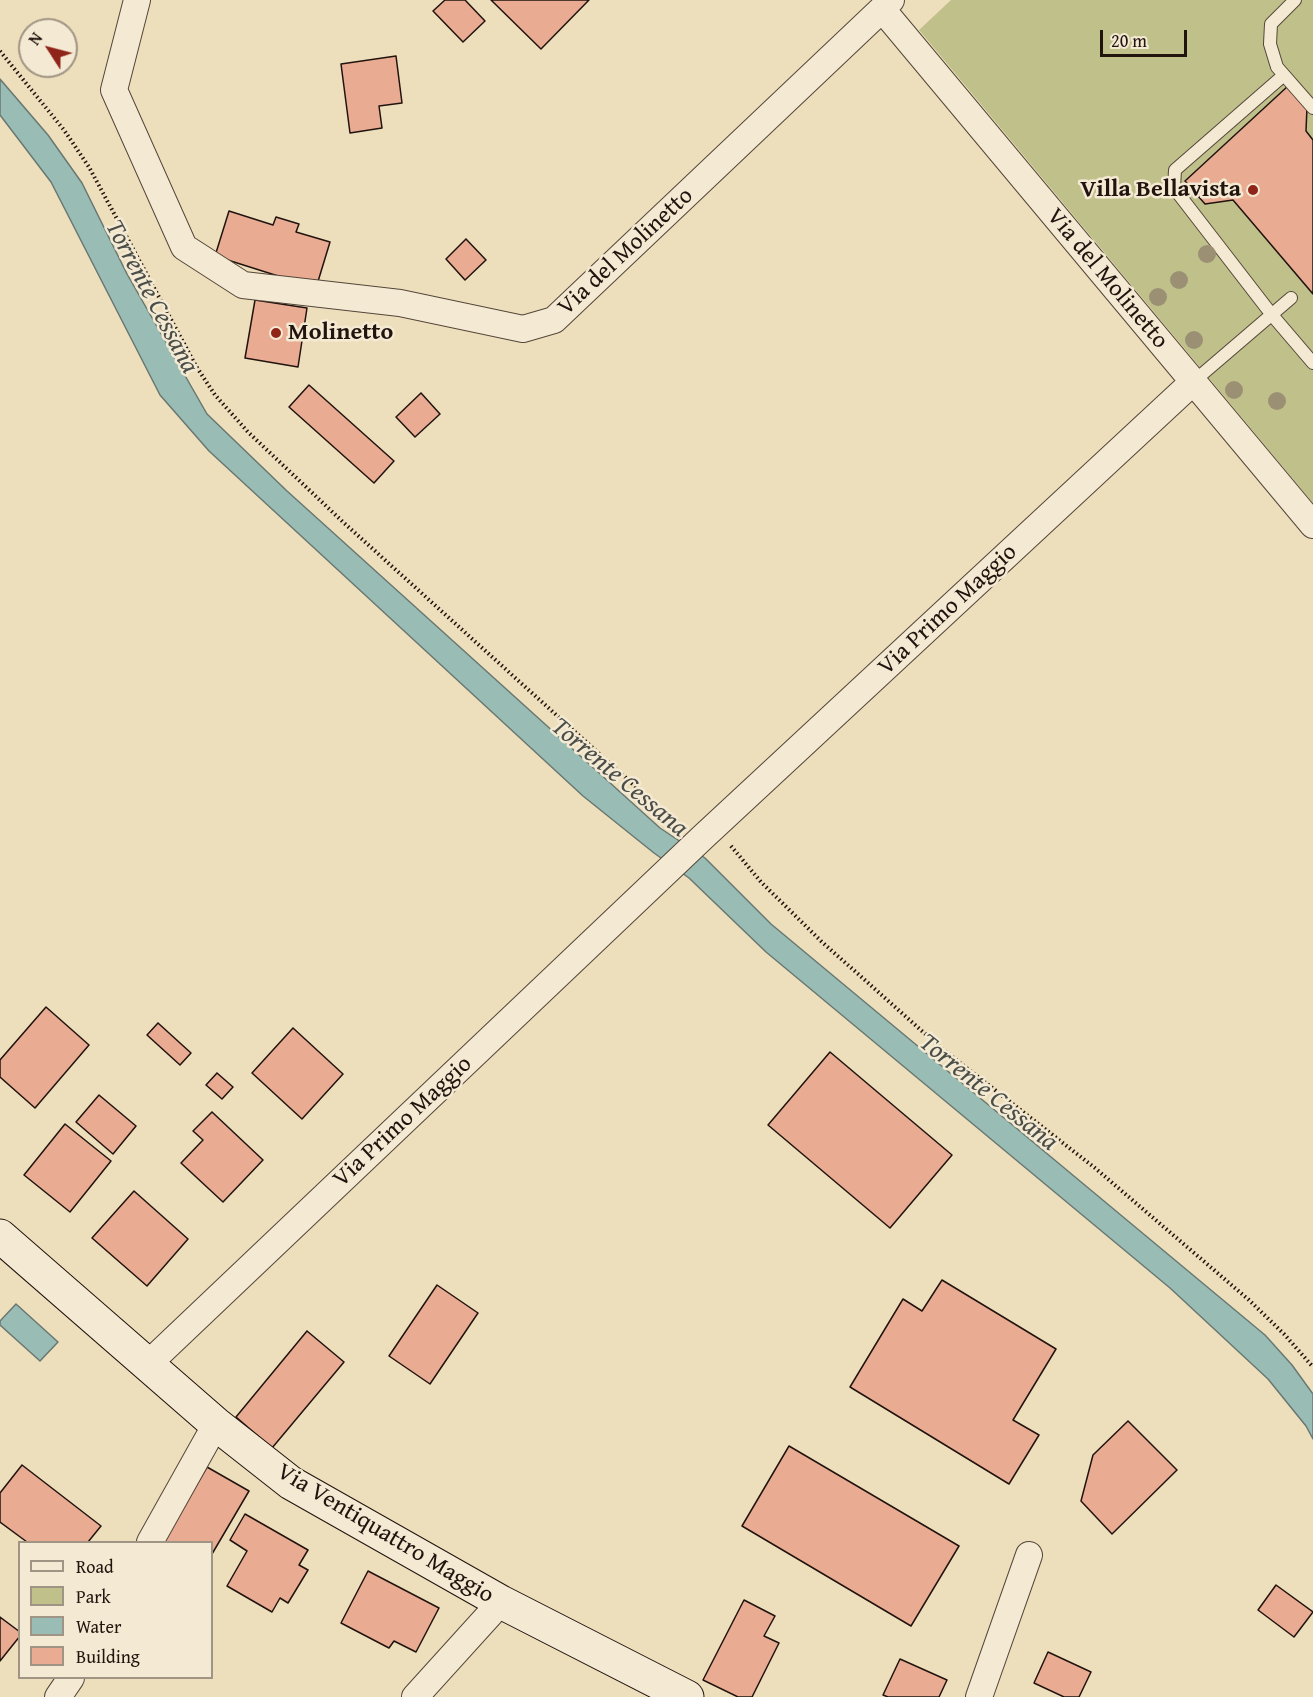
<!DOCTYPE html>
<style>
body{margin:0}
#map{position:relative;width:1313px;height:1697px;overflow:hidden;background:#eedfbc;font-family:"Gentium Book Plus",serif}
canvas{display:block}
.legend{position:absolute;left:18px;top:1541px;width:195px;height:138px;box-sizing:border-box;background:#f4ead3;border:2px solid #a09484;margin:0;padding:8px 10px;list-style:none;font-size:18px;color:#21130e}
.legend li{display:flex;align-items:center;gap:12px;height:30px}
.legend b{width:30px;border:2px solid #a09484}
.north{position:absolute;left:18px;top:18px;width:60px;height:60px;box-sizing:border-box;background:#f4ead3;border:2px solid #a09484;border-radius:50%;rotate:306deg;font-size:16px;font-weight:700;line-height:24px;text-align:center;color:#21130e}
.north::after{content:'';display:block;margin:auto;width:21px;height:27px;background:#8f2418;clip-path:polygon(50% 0,100% 100%,50% 72%,0 100%)}
.scale{position:absolute;left:1100px;top:30px;width:87px;height:27px;box-sizing:border-box;border:3px solid #21130e;border-top:0;padding-left:8px;font-size:18px;line-height:21px;white-space:nowrap;color:#21130e;-webkit-text-stroke:4px #f4ead3;paint-order:stroke}
</style>
<div id="map">
<canvas width="1313" height="1697"></canvas>
<ul class="legend">
<li><b style="height:8px;background:#f4ead3"></b>Road</li>
<li><b style="height:16px;background:#c0c08b"></b>Park</li>
<li><b style="height:16px;background:#99bcb4"></b>Water</li>
<li><b style="height:16px;background:#e9ac93"></b>Building</li>
</ul>
<div class="north">N</div>
<div class="scale">20 m</div>
</div>
<script>
const c = document.querySelector('canvas').getContext('2d');
c.lineJoin = 'round';
function fill(path, color) { c.fillStyle = color; c.fill(path, 'evenodd'); }
const shape = rows => new Path2D(rows.map(r => 'M' + r).join(''));
function trace(path, color, width, dash) { c.strokeStyle = color; c.lineWidth = width; c.lineCap = dash ? 'butt' : 'round'; c.setLineDash(dash || []); c.stroke(path); }
function label(font, color, halo, rows, align = 'center') {
  c.font = font + ' "Gentium Book Plus",serif'; c.lineWidth = 5; c.setLineDash([]); c.textBaseline = 'middle'; c.strokeStyle = halo; c.fillStyle = color; for (const [text, x, y, turn = 0] of rows) {
    c.save(); c.translate(x, y); c.rotate((+turn || 0) * Math.PI / 180); c.textAlign = isNaN(turn) ? turn : align; if (halo) c.strokeText(text, 0, 0); c.fillText(text, 0, 0); c.restore();
  }
}
fill(shape([
 [951,0,1313,0,1313,140,1306,131,1307,107,1288,87,1185,181,1205,204,1233,200,1313,294,1313,503,919,30]
]), '#c0c08b');
const water = shape([
 [0,79,48,135,82,183,127,274,207,414,287,491,660,828,705,858,771,924,1265,1335,1292,1365,1313,1394,1313,1439,1306,1426,1268,1379,1170,1288,766,952,689,878,654,853,583,796,209,451,160,395,51,182,0,115,0,79],
 [16,1304,58,1342,40,1361,0,1325,0,1321,16,1304]
]);
fill(water, '#99bcb4');
trace(water, '#697872', 1.5);
const building = shape([
 [445,0,465,0,485,21,463,42,433,11,445,0],
 [491,0,589,0,541,49,491,0],
 [396,56,402,103,379,106,382,128,350,133,341,64,396,56],
 [1288,86,1307,107,1306,131,1313,140,1313,294,1233,200,1205,204,1185,181,1288,86],
 [229,211,273,225,276,217,299,224,296,232,330,242,316,288,215,256,229,211],
 [466,239,486,260,465,280,446,259,466,239],
 [255,300,307,308,298,367,245,358,255,300],
 [309,385,394,461,374,483,289,407,309,385],
 [421,393,440,414,415,437,396,417,421,393],
 [46,1007,89,1045,35,1108,0,1077,0,1060,46,1007],
 [158,1023,191,1053,180,1065,147,1035,158,1023],
 [293,1028,343,1074,302,1119,252,1073,293,1028],
 [830,1052,952,1155,890,1228,768,1125,830,1052],
 [217,1073,233,1087,222,1099,206,1085,217,1073],
 [99,1095,136,1126,113,1154,76,1122,99,1095],
 [212,1112,263,1160,223,1202,181,1163,203,1140,193,1131,212,1112],
 [65,1124,111,1161,70,1212,24,1175,65,1124],
 [134,1191,188,1239,147,1286,92,1238,134,1191],
 [942,1280,1056,1349,1013,1420,1039,1435,1009,1484,850,1387,903,1299,922,1311,942,1280],
 [437,1285,478,1313,430,1384,389,1356,437,1285],
 [307,1331,344,1362,272,1448,236,1417,307,1331],
 [1128,1421,1177,1470,1112,1534,1081,1501,1093,1455,1128,1421],
 [789,1446,959,1546,911,1626,742,1526,789,1446],
 [22,1465,101,1526,88,1542,27,1542,0,1522,0,1493,22,1465],
 [207,1467,249,1491,212,1554,212,1542,163,1542,207,1467],
 [245,1514,308,1550,299,1565,308,1570,288,1603,280,1598,272,1612,227,1586,247,1551,230,1540,245,1514],
 [368,1571,439,1608,416,1652,394,1641,389,1648,341,1623,368,1571],
 [1276,1585,1313,1612,1294,1637,1258,1610,1276,1585],
 [744,1600,775,1616,764,1636,779,1643,752,1697,738,1697,703,1680,744,1600],
 [0,1617,20,1632,20,1636,0,1661,0,1617],
 [1048,1652,1091,1672,1079,1697,1064,1697,1034,1683,1048,1652],
 [900,1659,947,1680,939,1697,888,1697,883,1695,900,1659]
]);
fill(building, '#e9ac93');
trace(building, '#21130e', 1.5);
const lane = shape([
 [1295,0,1271,24,1270,44,1277,67,1313,108],
 [1284,75,1175,170,1174,188,1272,315,1313,363],
 [1193,382,1291,298]
]);
const street = shape([
 [137,0,114,90,184,247,243,285,400,303,523,329,554,320,882,9],
 [891,0,882,9,1313,525],
 [147,1365,703,837,1193,382],
 [150,1542,216,1424],
 [58,1697,71,1678],
 [415,1697,501,1602],
 [979,1697,1029,1555]
]);
const secondary = shape([
 [0,1236,216,1424,291,1483,501,1602,687,1697]
]);
trace(lane, '#54463a', 14);
trace(street, '#54463a', 28);
trace(secondary, '#21130e', 35);
trace(shape([
 [0,51,64,130,89,167,196,366,215,395,248,432,343,522,658,807,679,822],
 [731,846,761,882,821,941,941,1048,1095,1168,1249,1300,1284,1334,1313,1367]
]), '#21130e', 4, [1.5, 3]);
trace(lane, '#f4ead3', 12);
trace(street, '#f4ead3', 26);
trace(secondary, '#f4ead3', 33);
c.fillStyle = '#9c9074';
for (const [x, y] of [
 [1207,254],
 [1179,280],
 [1158,297],
 [1194,340],
 [1234,390],
 [1277,401]
]) { c.beginPath(); c.arc(x, y, 9, 0, 2 * Math.PI); c.fill(); }
for (const [x, y, r, color] of [
 [1253,190,6,"#8f2418"],
 [276,333,6,"#8f2418"]
]) { const dot = new Path2D(); dot.arc(x, y, r, 0, 2 * Math.PI); c.fillStyle = color; c.fill(dot); trace(dot, '#f4ead3', 2); }
label('bold 24px', '#21130e', '#f4ead3', [
 ["Villa Bellavista",1241,190],
 ["Molinetto",288,333,"left"]
], 'right');
label('24px', '#21130e', '#f4ead3', [
 ["Via del Molinetto",626,252,-43],
 ["Via del Molinetto",1107,279,50],
 ["Via Primo Maggio",948,610,-43],
 ["Via Primo Maggio",403,1122,-43],
 ["Via Ventiquattro Maggio",385,1534,31]
]);
label('italic 26px', '#4b4e48', '#f4ead3', [
 ["Torrente Cessana",151,297,62],
 ["Torrente Cessana",619,778,40],
 ["Torrente Cessana",988,1093,39]
]);
</script>
